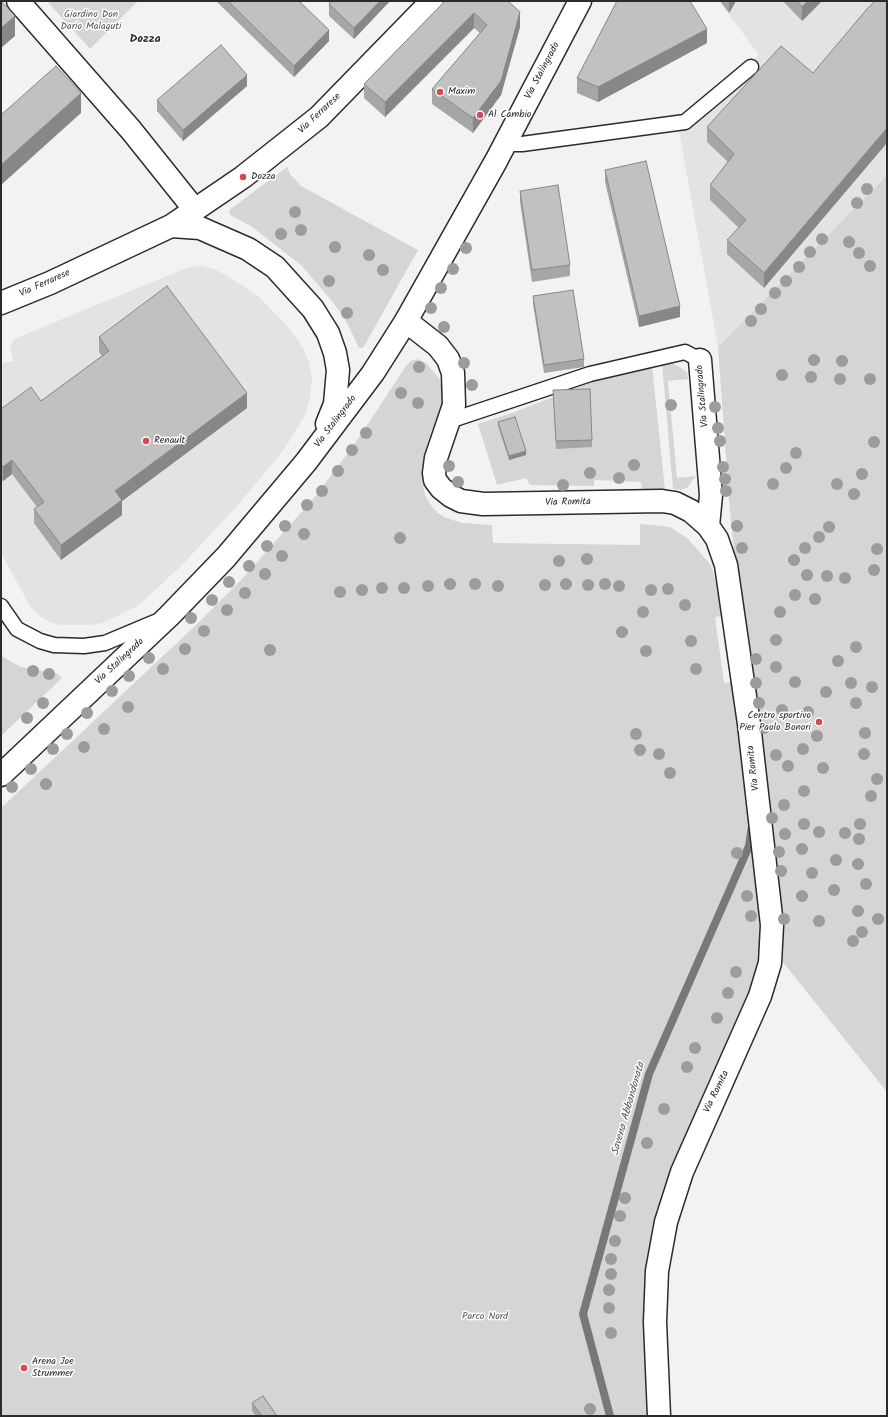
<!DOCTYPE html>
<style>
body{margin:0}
#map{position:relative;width:888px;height:1417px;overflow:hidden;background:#f2f2f2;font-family:Kalam,sans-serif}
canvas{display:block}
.frame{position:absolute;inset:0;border:2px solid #2b2b2b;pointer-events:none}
</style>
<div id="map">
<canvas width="888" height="1417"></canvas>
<div class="frame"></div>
</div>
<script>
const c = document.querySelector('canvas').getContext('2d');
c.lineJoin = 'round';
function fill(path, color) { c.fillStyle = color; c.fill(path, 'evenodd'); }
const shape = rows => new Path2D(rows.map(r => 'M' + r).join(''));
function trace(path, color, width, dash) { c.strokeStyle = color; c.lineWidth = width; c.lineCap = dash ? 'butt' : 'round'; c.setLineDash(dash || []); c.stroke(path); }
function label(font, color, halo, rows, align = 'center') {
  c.font = font + ' Kalam,sans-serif'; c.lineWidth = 3; c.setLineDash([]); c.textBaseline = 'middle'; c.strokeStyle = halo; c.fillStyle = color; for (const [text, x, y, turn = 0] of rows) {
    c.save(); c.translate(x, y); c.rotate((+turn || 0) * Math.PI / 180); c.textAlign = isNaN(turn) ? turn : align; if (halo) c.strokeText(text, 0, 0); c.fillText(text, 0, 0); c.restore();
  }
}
fill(shape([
 [719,1,887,1,887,175,718,347,678,125,759,55],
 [201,266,214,269,229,277,258,296,290,329,303,348,309,362,312,379,310,397,305,416,283,451,238,505,182,565,139,605,103,623,90,625,60,625,50,622,41,617,31,608,1,553,1,364,13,361,10,346,14,340,21,336,189,267]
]), '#e3e3e3');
fill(shape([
 [47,1,138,1,90,49],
 [287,167,290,174,301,186,418,250,363,348,359,348,346,321,332,301,301,265,251,226,230,215,229,211,232,208],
 [887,175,887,1092,778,956,770,963,666,1222,659,1416,1,1416,1,808,195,626,241,580,314,498,354,445,406,366,411,361,417,359,426,363,439,378,445,395,428,441,422,468,422,480,425,495,432,507,438,513,444,517,462,523,492,525,493,543,640,545,640,524,662,526,670,527,688,539,711,565,717,586,722,616,715,617,724,683,733,682,740,720,750,829,749,846,692,977,761,824,764,844,730,512,718,347],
 [662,363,672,363,681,368,687,372,688,379,668,381,677,478,696,476,687,488,681,490,673,489],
 [652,365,665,490,642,490,641,482,594,480,594,486,530,485,526,478,497,485,478,424,512,413,597,380],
 [1,656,21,667,58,674,62,678,1,736]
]), '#d5d5d5');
trace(shape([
 [610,1416,583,1314,649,1074,749,846,752,826]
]), '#787878', 8);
const service = shape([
 [504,144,522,144,685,122,751,67],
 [449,421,590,374,685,352,700,360],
 [1,606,17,629,40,641,54,645,84,646,105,643,155,622]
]);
const minor = shape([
 [18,1,131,130,195,210],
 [406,321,438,346,448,359,453,373,454,405,436,458,434,473,435,480,441,488,451,496,461,501,483,504,662,501,675,503,691,511,708,526,717,539,726,565,749,724,772,925,770,963,760,996,682,1172,666,1222,657,1271,655,1322,659,1416],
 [700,360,711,495,708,526]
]);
const primary = shape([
 [171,226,200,228,248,249,275,267,313,309,328,333,335,353,338,370,335,404,327,424],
 [1,303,50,283,171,226,243,177,319,117,432,1],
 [1,775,169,616,226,557,306,462,373,373,406,321,496,161,580,1]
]);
trace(service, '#2b2b2b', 17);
trace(minor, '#2b2b2b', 25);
trace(primary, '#2b2b2b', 25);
trace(service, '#fff', 14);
trace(minor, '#fff', 22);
trace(primary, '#fff', 22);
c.fillStyle = '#9c9c9c';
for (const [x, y] of [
 [867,189],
 [857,203],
 [295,212],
 [301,230],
 [281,234],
 [822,239],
 [849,242],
 [335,247],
 [466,248],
 [810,252],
 [859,253],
 [369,255],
 [870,266],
 [799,267],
 [453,269],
 [383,270],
 [329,281],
 [786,281],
 [441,288],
 [775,293],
 [431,308],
 [761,309],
 [347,313],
 [751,321],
 [444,327],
 [814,360],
 [842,361],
 [464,363],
 [419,367],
 [782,375],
 [811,377],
 [840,379],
 [870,379],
 [472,385],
 [401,393],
 [418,403],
 [671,405],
 [715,407],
 [718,428],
 [366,433],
 [720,441],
 [874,442],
 [352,450],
 [796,453],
 [634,465],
 [449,466],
 [723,467],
 [786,468],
 [338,471],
 [590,473],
 [862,474],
 [619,478],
 [725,479],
 [458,482],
 [773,484],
 [837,484],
 [563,485],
 [322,491],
 [726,491],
 [854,494],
 [307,505],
 [285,526],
 [737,526],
 [829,527],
 [304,534],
 [819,537],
 [400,538],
 [267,546],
 [742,548],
 [805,548],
 [877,549],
 [282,556],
 [587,559],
 [794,560],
 [559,561],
 [249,566],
 [874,570],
 [265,574],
 [807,575],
 [827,576],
 [845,578],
 [229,582],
 [450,584],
 [475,584],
 [566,584],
 [605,584],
 [545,585],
 [588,585],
 [428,586],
 [498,586],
 [619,586],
 [382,588],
 [404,588],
 [668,589],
 [362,590],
 [651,590],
 [340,592],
 [245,593],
 [795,595],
 [815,599],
 [212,600],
 [685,605],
 [227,610],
 [643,612],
 [780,612],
 [191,618],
 [204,631],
 [622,632],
 [776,640],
 [691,641],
 [856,647],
 [185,649],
 [270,650],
 [646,651],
 [149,658],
 [756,659],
 [838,661],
 [776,667],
 [163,669],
 [696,669],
 [33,671],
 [49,674],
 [129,676],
 [795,682],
 [756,683],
 [851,683],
 [872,687],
 [112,691],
 [826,692],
 [43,703],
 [759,703],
 [856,703],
 [128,707],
 [782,710],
 [808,712],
 [87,713],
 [27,718],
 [764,728],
 [104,729],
 [865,733],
 [67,734],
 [636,734],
 [817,736],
 [84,747],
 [53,749],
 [803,749],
 [640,750],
 [659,754],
 [864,754],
 [776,755],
 [788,766],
 [823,768],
 [31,769],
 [670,773],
 [877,779],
 [46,784],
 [12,787],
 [804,791],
 [871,796],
 [784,805],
 [772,818],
 [804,824],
 [860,824],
 [819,832],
 [845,833],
 [785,834],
 [859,839],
 [802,849],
 [779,852],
 [737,853],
 [836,860],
 [858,864],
 [781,871],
 [812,873],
 [866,884],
 [834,890],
 [747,896],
 [802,896],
 [858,911],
 [751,916],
 [784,919],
 [878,919],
 [819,921],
 [862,932],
 [853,941],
 [736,972],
 [728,993],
 [717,1018],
 [695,1048],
 [687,1067],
 [664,1109],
 [647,1143],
 [625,1198],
 [620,1216],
 [615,1241],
 [611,1259],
 [611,1274],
 [609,1290],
 [609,1308],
 [611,1333],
 [590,1409]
]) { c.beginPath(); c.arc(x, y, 6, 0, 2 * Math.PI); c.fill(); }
fill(shape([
 [216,1,299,1,329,41,294,77],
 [331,1,390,1,354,39,329,16,329,4],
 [445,1,520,27,501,95,473,133,432,104,432,89,480,33,474,28,385,117,364,98,364,84],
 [720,1,736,1,729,13],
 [783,1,822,1,802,21],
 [707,43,598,102,577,93,577,78],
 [813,73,764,288,727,254,727,240,739,228,710,200,710,185,728,162,707,142,707,127],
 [247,86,183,141,157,111,157,100],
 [605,170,680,317,639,327,605,182],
 [520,191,570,265,570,276,532,282,520,202],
 [533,296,584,359,584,367,544,373,533,304],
 [99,337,247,408,122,501,122,515,61,560,34,523,34,509,37,507,12,474,3,481,1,479,1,409,41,401,102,356,99,352],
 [553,390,592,440,592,447,556,449],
 [498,422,526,455,509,460,498,426],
 [252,1403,277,1416,256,1416,252,1411]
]), '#a6a6a6');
fill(shape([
 [380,1,390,1,354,39,354,28],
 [729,1,736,1,729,13],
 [808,1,822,1,802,21,802,7],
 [520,12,520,27,501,95,473,133,473,118],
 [474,13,474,28,385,117,385,102],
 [15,16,15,36,1,48,1,28],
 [707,29,707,43,598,102,598,87],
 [329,30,329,41,294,77,294,66],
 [247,75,247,86,183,141,183,130],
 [81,93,81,113,1,185,1,165],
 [887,128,887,143,764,288,764,273],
 [680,306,680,317,639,327,639,316],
 [247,393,247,408,122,501,122,515,61,560,61,545,115,491],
 [526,451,526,455,509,460,509,456],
 [12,460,12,474,3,481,3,467]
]), '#878787');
const building = shape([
 [1,1,15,16,1,28,1,1],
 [228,1,299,1,329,30,294,66,228,1],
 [331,1,380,1,354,28,329,4,331,1],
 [445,1,508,1,520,12,501,81,473,118,432,89,487,25,474,13,385,102,364,84,445,1],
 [617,1,690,1,707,29,598,87,577,78,617,1],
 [797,1,808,1,802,7,797,1],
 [875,1,887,1,887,128,764,273,727,240,746,220,710,185,734,154,707,127,781,46,813,73,867,9,875,1],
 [221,45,247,75,183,130,157,100,221,45],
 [56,66,81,93,1,165,1,115,56,66],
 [646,161,680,306,639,316,605,170,646,161],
 [558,185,570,265,532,270,520,191,558,185],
 [167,286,247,393,115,491,122,500,61,545,34,509,44,502,12,460,3,467,1,465,1,409,31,387,41,401,109,351,99,337,167,286],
 [573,290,584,359,544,365,533,296,573,290],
 [590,389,592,440,556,441,553,390,590,389],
 [515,417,526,451,509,456,498,422,515,417],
 [263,1396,277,1416,262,1416,252,1403,263,1396]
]);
fill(building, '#c1c1c1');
trace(building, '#878787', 1);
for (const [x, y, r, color] of [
 [440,92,4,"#d1495b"],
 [480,115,4,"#d1495b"],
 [243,177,4,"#d1495b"],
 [146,441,4,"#d1495b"],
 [819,722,4,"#d1495b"],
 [24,1368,4,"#d1495b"]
]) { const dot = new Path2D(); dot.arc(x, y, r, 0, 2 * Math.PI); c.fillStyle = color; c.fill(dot); trace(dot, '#fff', 1.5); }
label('10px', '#565656', '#fff', [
 ["Giardino Don",91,15],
 ["Dario Malaguti",91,27],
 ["Parco Nord",485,1317]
]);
label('10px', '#2b2b2b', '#fff', [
 ["Via Stalingrado",543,71,-62],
 ["Via Ferrarese",320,114,-43],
 ["Via Ferrarese",45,284,-24],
 ["Via Stalingrado",703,396,-95],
 ["Via Stalingrado",336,422,-53],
 ["Via Romita",568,503,-1],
 ["Via Stalingrado",120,662,-43],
 ["Via Romita",754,768,-97],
 ["Via Romita",717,1092,-64]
]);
label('10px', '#2b2b2b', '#fff', [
 ["Maxim",448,92],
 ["Al Cambio",488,115],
 ["Dozza",251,177],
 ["Renault",154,441],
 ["Centro sportivo",811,716,"right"],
 ["Pier Paolo Bonori",811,728,"right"],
 ["Arena Joe",32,1362],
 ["Strummer",32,1374]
], 'left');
label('italic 11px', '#585858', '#fff', [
 ["Savena Abbandonata",629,1109,-74]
]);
label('bold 12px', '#2b2b2b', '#fff', [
 ["Dozza",145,40]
]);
</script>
